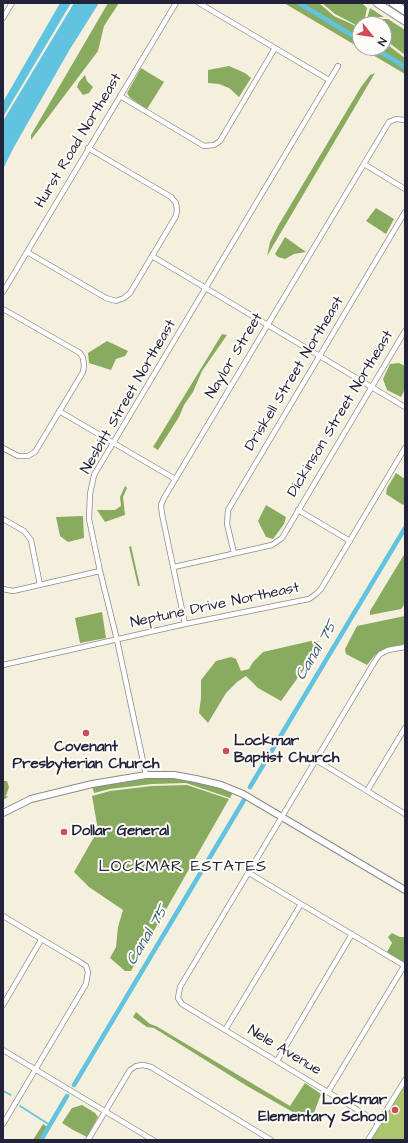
<!DOCTYPE html>
<style>
body{margin:0}
#map{position:relative;width:408px;height:1143px;overflow:hidden;background:#f5f0dd;font-family:"Architects Daughter",sans-serif}
canvas{display:block}
.frame{position:absolute;inset:0;border:4px solid #22223b;pointer-events:none}
.north{position:absolute;left:352px;top:16px;width:40px;height:40px;box-sizing:border-box;background:#fdfcf7;border:1px solid #a5a5ac;border-radius:50%;rotate:120deg;font-size:11px;font-weight:700;line-height:16px;text-align:center;color:#22223b}
.north::after{content:'';display:block;margin:auto;width:14px;height:18px;background:#d1495b;clip-path:polygon(50% 0,100% 100%,50% 72%,0 100%)}
</style>
<div id="map">
<canvas width="408" height="1143"></canvas>
<div class="frame"></div>
<div class="north">N</div>
</div>
<script>
const c = document.querySelector('canvas').getContext('2d');
c.lineJoin = 'round';
function fill(path, color) { c.fillStyle = color; c.fill(path, 'evenodd'); }
const shape = rows => new Path2D(rows.map(r => 'M' + r).join(''));
function trace(path, color, width, dash) { c.strokeStyle = color; c.lineWidth = width; c.lineCap = dash ? 'butt' : 'round'; c.setLineDash(dash || []); c.stroke(path); }
function label(font, color, halo, rows, align = 'center') {
  c.font = font + ' "Architects Daughter",sans-serif'; c.lineWidth = 4; c.setLineDash([]); c.textBaseline = 'middle'; c.strokeStyle = halo; c.fillStyle = color; for (const [text, x, y, turn = 0] of rows) {
    c.save(); c.translate(x, y); c.rotate((+turn || 0) * Math.PI / 180); c.textAlign = isNaN(turn) ? turn : align; if (halo) c.strokeText(text, 0, 0); c.fillText(text, 0, 0); c.restore();
  }
}
fill(shape([
 [405,1080,405,1140,367,1140]
]), '#abc66d');
fill(shape([
 [108,3,119,3,104,26,98,51,31,140,31,135],
 [284,3,319,3,334,16,356,26,360,24,360,48],
 [322,3,362,3,367,8,365,18,356,25,335,14],
 [370,8,384,17,379,17,374,24,361,24,367,19],
 [380,19,388,19,405,30,405,55,384,39,384,24,377,24],
 [384,42,405,58,405,74,361,48,384,48],
 [229,66,245,73,251,78,239,97,229,88,219,84,208,83,208,70],
 [141,68,164,82,147,109,130,98,127,93],
 [375,73,267,256,270,242,278,226,361,87,370,75],
 [85,75,87,81,93,87,89,93,83,95,77,87,79,82],
 [376,208,394,219,386,234,366,221],
 [285,237,306,252,294,254,285,259,278,257,275,254],
 [222,334,227,335,202,371,193,392,184,405,179,417,158,450,153,447],
 [107,341,128,351,125,356,116,359,111,370,89,363,88,353],
 [399,363,405,366,405,389,401,397,387,390,383,379,390,364],
 [396,473,405,479,405,503,403,505,386,494,387,488],
 [125,486,127,488,123,497,125,515,105,522,97,510,115,510,121,506,120,497],
 [266,505,286,517,284,524,273,539,266,537,258,521],
 [83,516,84,538,68,542,60,536,56,517],
 [131,546,140,586,138,586,129,547],
 [405,553,405,604,401,609,370,615,370,611],
 [102,612,106,638,80,643,75,618],
 [405,616,405,644,390,647,375,655,367,665,346,654,345,649,357,626],
 [311,641,319,641,307,665,281,701,258,688,246,676,237,682,226,693,208,723,199,713,201,698,201,680,216,661,231,657,236,659,241,671,249,669,253,662,263,652],
 [146,777,174,778,220,787,233,792,230,798,186,783,152,784,110,789,94,793,92,786],
 [3,781,7,781,9,787,6,796,8,797,3,800],
 [187,785,229,799,131,971,125,971,110,958,116,947,118,927,123,910,89,887,74,872,98,830,92,796,110,791,152,786],
 [392,933,400,937,405,937,405,963,387,952,392,943,388,937],
 [136,1012,150,1024,156,1026,290,1106,305,1083,321,1094,311,1121,305,1119,247,1086,154,1028,147,1027,133,1017],
 [82,1105,95,1113,98,1117,87,1137,73,1130,62,1123,72,1108],
 [43,1124,47,1127,39,1140,33,1140]
]), '#88ab60');
fill(shape([
 [60,3,71,3,3,117,3,102],
 [74,3,99,3,70,49,14,147,3,169,3,121]
]), '#61c3df');
trace(shape([
 [3,1091,11,1095],
 [20,1106,50,1125]
]), '#61c3df', 1.5);
trace(shape([
 [299,3,360,40],
 [374,48,405,67],
 [250,787,405,528],
 [74,1085,244,800],
 [41,1140,67,1096]
]), '#61c3df', 4.5);
const minor = shape([
 [199,3,329,80],
 [3,18,12,3],
 [120,96,204,146,214,145,220,141,275,48],
 [364,164,405,189],
 [27,252,106,298,116,301,124,298,130,293,176,216,177,210,176,203,171,197,88,148],
 [152,256,405,407],
 [3,292,176,3],
 [3,309,80,353,83,358,84,366,83,372,35,452,28,456,18,456,3,448],
 [59,411,175,479],
 [298,510,350,541],
 [3,519,24,531,31,540,40,585],
 [234,553,227,524,228,510,405,212],
 [174,567,272,545,282,538,405,331],
 [3,589,13,591,100,571],
 [185,624,162,514,161,505,164,498,389,122,396,119,405,120],
 [3,665,185,624,309,599,316,594,321,589,405,448],
 [316,760,405,814],
 [146,775,117,640,100,571,89,519,90,494,94,475,338,66],
 [367,791,405,728],
 [249,873,405,966],
 [3,916,80,962,86,966,88,972,86,984,3,1124],
 [3,1005,41,940],
 [225,1030,301,904],
 [3,1050,153,1140],
 [277,1061,352,934],
 [328,1092,404,966],
 [379,1123,182,1004,178,998,180,987,375,661,380,654,388,650,405,647],
 [88,1140,130,1070,136,1066,143,1065,151,1067,271,1140],
 [368,1140,405,1080]
]);
const tertiary = shape([
 [3,813,31,799,92,784,146,775,174,775,196,779,221,785,243,794,405,890]
]);
const secondary = shape([
 [377,3,405,21],
 [393,3,405,11]
]);
trace(minor, '#8c898c', 6);
trace(tertiary, '#8c898c', 8);
trace(secondary, '#8c898c', 9);
trace(minor, '#fff', 4.5);
trace(tertiary, '#fff', 6);
trace(secondary, '#fff', 7);
for (const [x, y, r, color] of [
 [86,733,4,"#d1495b"],
 [226,751,4,"#d1495b"],
 [64,832,4,"#d1495b"],
 [395,1110,4,"#d1495b"]
]) { const dot = new Path2D(); dot.arc(x, y, r, 0, 2 * Math.PI); c.fillStyle = color; c.fill(dot); trace(dot, '#fdfcf7', 1.5); }
label('15px', '#22223b', '#fdfcf7', [
 ["Hurst Road Northeast",79,141,-59],
 ["Naylor Street",235,356,-59],
 ["Driskell Street Northeast",295,374,-59],
 ["Nesbitt Street Northeast",129,397,-60],
 ["Dickinson Street Northeast",341,414,-59],
 ["Neptune Drive Northeast",215,606,-12],
 ["Nele Avenue",284,1051,31]
]);
label('bold 15px', '#22223b', '#fdfcf7', [
 ["Lockmar",234,742],
 ["Baptist Church",234,759],
 ["Covenant",86,748,"center"],
 ["Presbyterian Church",86,765,"center"],
 ["Dollar General",72,832],
 ["Lockmar",387,1101,"right"],
 ["Elementary School",387,1118,"right"]
], 'left');
label('italic 16px', '#385a74', '#fdfcf7', [
 ["Canal 75",317,651,-59],
 ["Canal 75",148,936,-59]
]);
c.letterSpacing = '1px';
label('16px', '#22223b', '#fdfcf7', [
 ["LOCKMAR ESTATES",183,868]
]);
c.letterSpacing = '0px';
</script>
